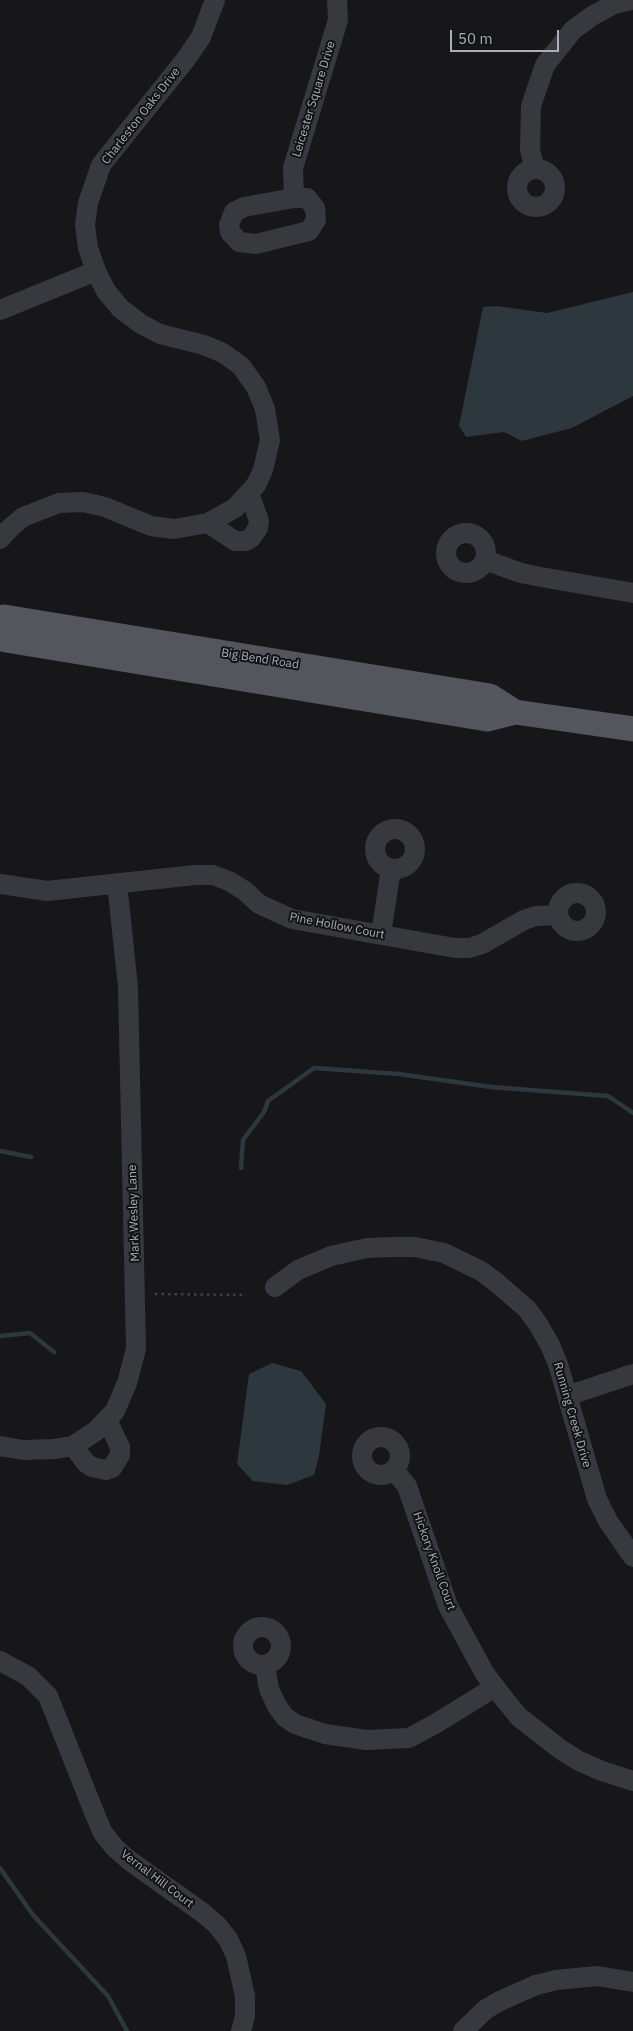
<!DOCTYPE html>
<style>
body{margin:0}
#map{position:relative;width:633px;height:2031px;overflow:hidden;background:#171719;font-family:"IBM Plex Sans",sans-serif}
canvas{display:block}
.scale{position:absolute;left:450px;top:30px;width:109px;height:22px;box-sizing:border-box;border:2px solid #a9aeba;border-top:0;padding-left:6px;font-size:15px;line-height:18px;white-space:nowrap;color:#a9aeba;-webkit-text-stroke:4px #121214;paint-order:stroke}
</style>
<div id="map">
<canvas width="633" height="2031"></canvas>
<div class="scale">50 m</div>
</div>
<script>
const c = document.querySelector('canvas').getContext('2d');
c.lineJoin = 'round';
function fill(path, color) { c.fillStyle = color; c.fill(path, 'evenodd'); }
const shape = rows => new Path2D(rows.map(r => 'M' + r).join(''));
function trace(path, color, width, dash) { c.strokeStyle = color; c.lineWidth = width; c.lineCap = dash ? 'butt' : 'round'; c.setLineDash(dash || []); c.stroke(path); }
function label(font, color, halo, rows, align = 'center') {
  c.font = font + ' "IBM Plex Sans",sans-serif'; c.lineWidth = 4; c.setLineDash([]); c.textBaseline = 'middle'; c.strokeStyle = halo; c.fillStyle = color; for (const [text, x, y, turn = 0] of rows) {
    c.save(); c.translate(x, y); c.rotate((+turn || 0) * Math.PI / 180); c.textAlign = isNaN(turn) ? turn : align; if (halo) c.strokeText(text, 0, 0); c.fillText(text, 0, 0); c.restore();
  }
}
fill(shape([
 [633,292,633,396,572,428,522,441,504,432,466,437,459,426,483,307,497,306,547,313],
 [272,1363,301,1371,326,1404,319,1456,314,1475,287,1485,253,1481,237,1464,249,1374]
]), '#2c373e');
trace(shape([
 [0,1151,31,1157],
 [241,1168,243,1140,264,1112,268,1101,314,1068,399,1074,491,1087,608,1096,633,1113],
 [0,1336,30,1333,54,1352],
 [0,1868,33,1915,108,1996,127,2031]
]), '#2c373e', 4.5);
trace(shape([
 [155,1294,245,1295]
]), '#3e4046', 2.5, [2.5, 4]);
trace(shape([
 [535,169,530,150,531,106,545,65,573,30,592,16,614,4,631,0],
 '517 188a19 19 0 1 1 38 0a19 19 0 1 1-38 0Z',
 [294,198,307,198,315,208,316,220,309,231,256,244,239,242,230,232,229,225,234,212,244,207,294,198],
 [294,198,293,168,338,20,337,0],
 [0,310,96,271],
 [208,523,235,541,246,541,251,538,258,528,259,521,249,493],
 '446 553a20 20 0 1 1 40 0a20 20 0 1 1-40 0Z',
 [0,539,9,529,23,517,59,503,83,502,105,507,151,526,174,529,208,523,235,508,256,485,263,470,270,440,265,409,256,387,241,366,223,353,204,345,160,334,141,324,121,309,106,291,96,271,88,248,85,225,88,203,101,165,186,59,201,37,215,0],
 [485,560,521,573,541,577,633,593],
 '375 849a20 20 0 1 1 40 0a20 20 0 1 1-40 0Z',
 [0,884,47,891,195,875,213,875,229,881,245,891,259,904,292,919,455,948,469,948,482,944,524,920,536,916,558,915],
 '558 912a19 19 0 1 1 38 0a19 19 0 1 1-38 0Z',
 [381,934,391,869],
 [275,1287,298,1270,331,1256,367,1248,393,1247,415,1247,444,1253,481,1271,497,1283,527,1309,538,1324,550,1345,558,1364,597,1499,608,1521,633,1557],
 [567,1396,633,1374],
 '362 1456a19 19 0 1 1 38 0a19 19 0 1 1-38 0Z',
 [0,1446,23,1450,54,1449,73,1446,96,1431,115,1411,127,1383,136,1349,128,987,117,883],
 [73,1446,86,1463,92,1467,106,1470,112,1468,120,1455,120,1447,107,1420],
 [394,1470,407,1486,448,1606,485,1674,505,1700,519,1717,560,1749,579,1761,602,1771,633,1781],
 '243 1646a19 19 0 1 1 38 0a19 19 0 1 1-38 0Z',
 [0,1661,28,1676,48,1696,96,1817,103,1833,115,1848,130,1861,203,1913,217,1925,228,1939,236,1956,245,1996,245,2016,241,2031],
 [265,1665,269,1689,277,1706,285,1717,295,1724,325,1734,366,1740,409,1738,435,1724,495,1687],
 [463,2031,486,2009,500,2001,536,1985,556,1980,597,1976,633,1982]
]), '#38393f', 20);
trace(shape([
 [0,618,4,617,490,696,515,712],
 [0,637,6,640,487,719,515,712,633,729]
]), '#54565e', 25);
label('12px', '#a9aeba', '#121214', [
 ["Leicester Square Drive",314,99,-73],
 ["Charleston Oaks Drive",141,116,-52],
 ["Big Bend Road",260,659,9],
 ["Pine Hollow Court",337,926,11],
 ["Mark Wesley Lane",134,1213,-92],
 ["Running Creek Drive",572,1415,74],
 ["Hickory Knoll Court",434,1561,70],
 ["Vernal Hill Court",157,1879,37]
]);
</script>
